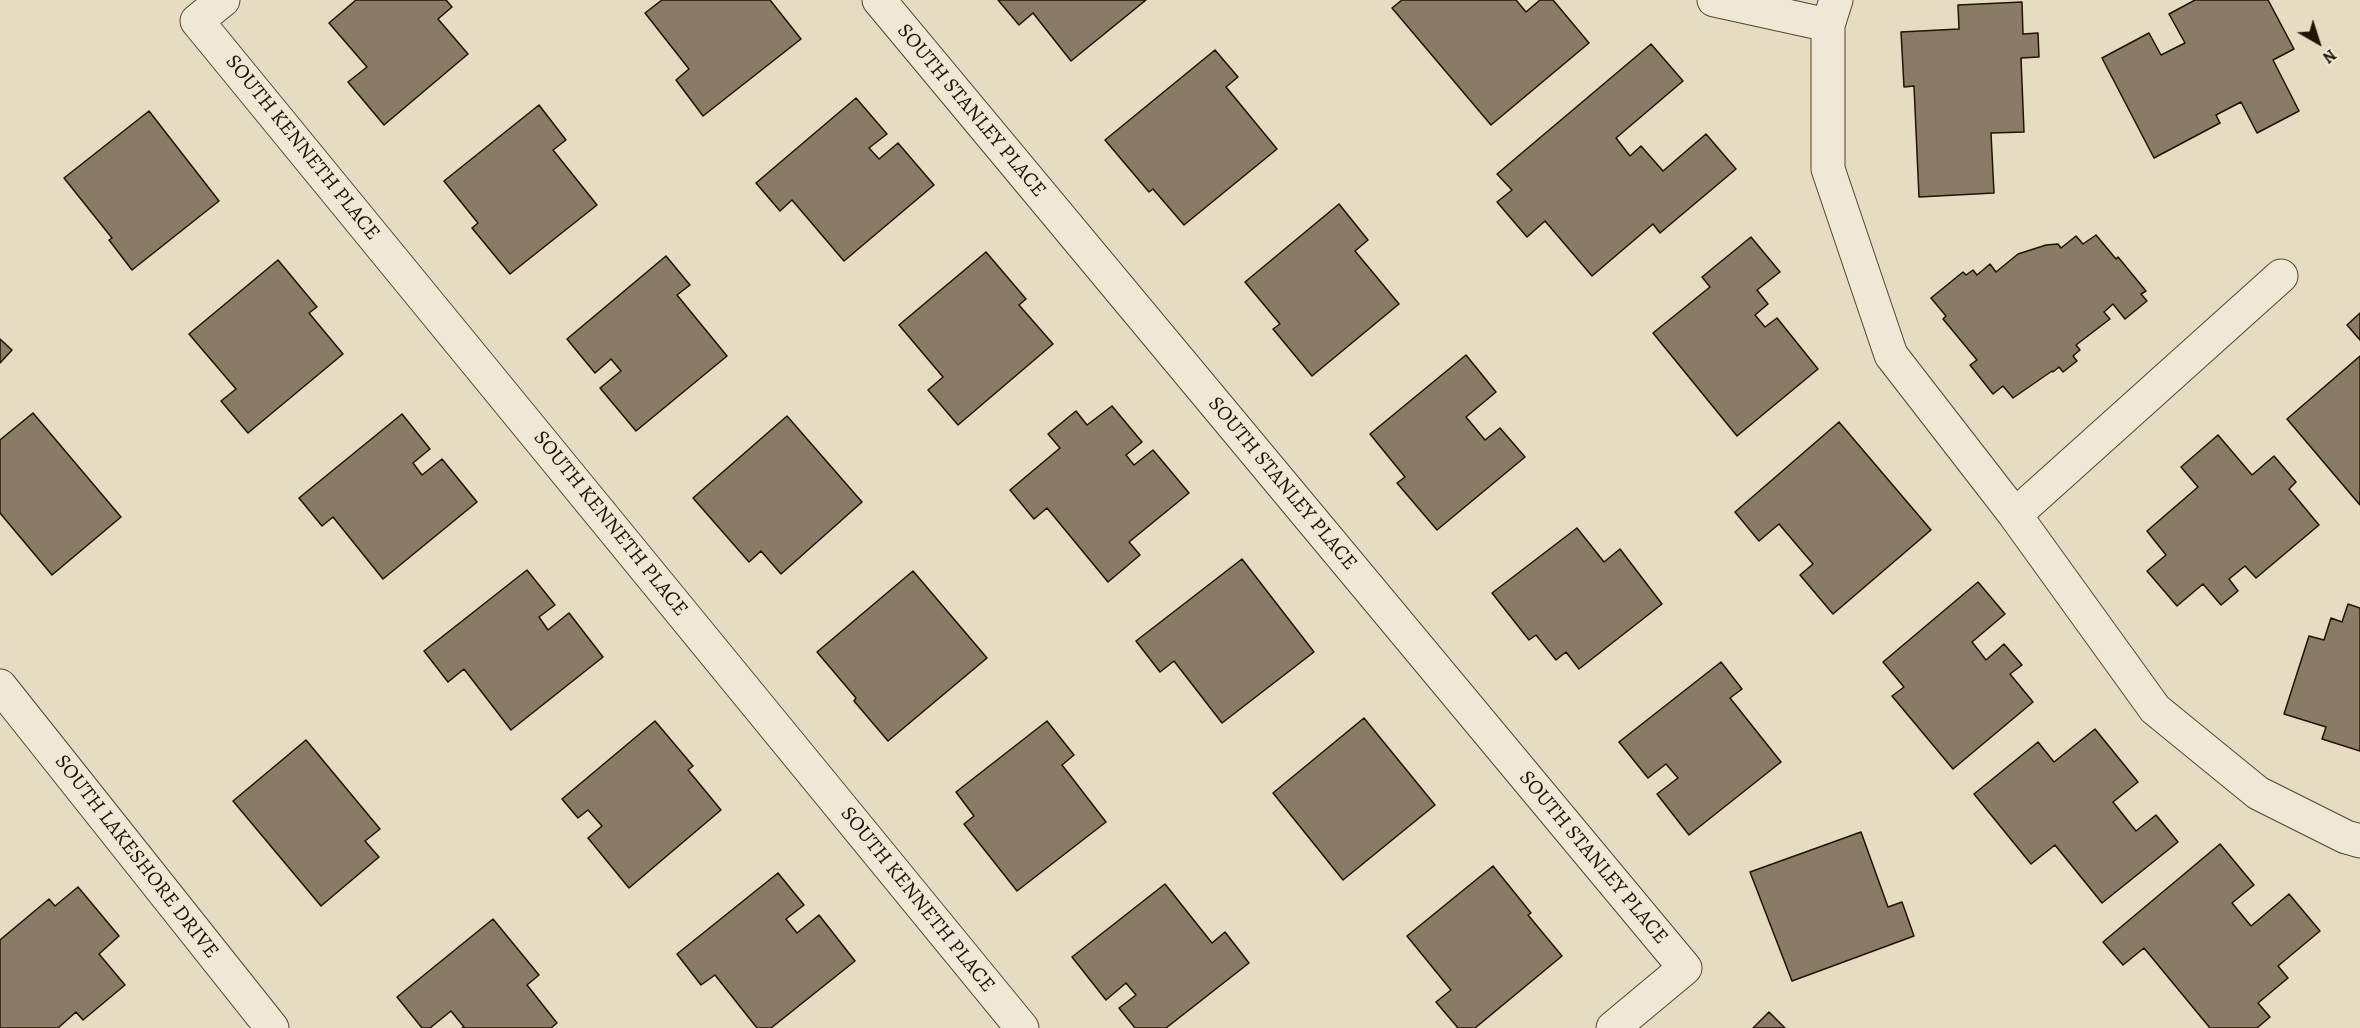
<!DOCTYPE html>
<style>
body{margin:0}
#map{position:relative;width:2360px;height:1028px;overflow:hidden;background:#e6dcc1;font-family:Alegreya,serif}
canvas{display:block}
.north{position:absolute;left:2288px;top:12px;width:60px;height:60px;-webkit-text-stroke:4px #efe8d7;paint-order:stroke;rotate:141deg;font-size:16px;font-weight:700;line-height:24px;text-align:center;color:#241204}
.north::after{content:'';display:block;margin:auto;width:21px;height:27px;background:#241204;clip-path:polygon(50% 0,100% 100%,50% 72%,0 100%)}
</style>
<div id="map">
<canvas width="2360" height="1028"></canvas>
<div class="north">N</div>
</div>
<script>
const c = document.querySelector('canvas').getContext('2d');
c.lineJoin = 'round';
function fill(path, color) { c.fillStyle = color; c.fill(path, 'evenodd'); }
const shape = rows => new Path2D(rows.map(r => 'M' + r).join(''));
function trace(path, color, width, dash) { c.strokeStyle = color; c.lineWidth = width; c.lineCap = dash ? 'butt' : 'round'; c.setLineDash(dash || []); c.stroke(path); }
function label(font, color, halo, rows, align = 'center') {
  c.font = font + ' Alegreya,serif'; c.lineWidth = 5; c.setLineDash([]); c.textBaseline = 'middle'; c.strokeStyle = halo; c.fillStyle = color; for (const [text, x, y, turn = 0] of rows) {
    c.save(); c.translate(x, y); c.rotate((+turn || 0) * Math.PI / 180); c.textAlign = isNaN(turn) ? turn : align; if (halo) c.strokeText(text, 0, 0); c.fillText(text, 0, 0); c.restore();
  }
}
const building = shape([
 [356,0,446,0,452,7,438,19,468,54,384,125,348,82,367,67,329,23,356,0],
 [662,0,770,0,801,39,703,116,676,80,689,69,645,13,662,0],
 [998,0,1146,0,1071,61,1033,13,1019,25,998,0],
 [1402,0,1516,0,1526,12,1540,0,1553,0,1589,43,1491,125,1392,8,1402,0],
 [2195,0,2268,0,2294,49,2273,60,2299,111,2257,133,2241,102,2216,115,2220,123,2154,158,2102,58,2149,33,2161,55,2185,43,2169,14,2195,0],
 [2022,2,2023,34,2038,33,2039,57,2021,58,2024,132,1991,133,1994,193,1919,197,1914,86,1904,87,1901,32,1959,29,1958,5,2022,2],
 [1651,44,1683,81,1616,138,1630,156,1641,146,1663,171,1706,134,1736,169,1660,233,1653,224,1592,276,1545,221,1527,237,1497,202,1512,190,1497,174,1651,44],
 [1215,50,1238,77,1226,87,1277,149,1184,225,1153,189,1149,192,1105,140,1215,50],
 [856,98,887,134,869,148,879,159,898,143,934,185,844,261,792,200,780,211,756,183,856,98],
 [539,105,566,140,553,150,597,205,510,274,472,228,478,223,444,181,539,105],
 [149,111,219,201,132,270,109,240,112,238,64,178,149,111],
 [1339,204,1368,240,1355,251,1399,304,1312,376,1273,329,1280,324,1245,282,1339,204],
 [2096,235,2116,259,2118,257,2146,291,2141,294,2147,301,2125,319,2113,304,2104,312,2110,319,2076,345,2080,350,2073,356,2077,361,2063,372,2059,367,2053,372,2052,371,2013,398,2003,386,1993,394,1970,365,1977,360,1943,319,1946,316,1931,298,1963,272,1966,275,1973,270,1977,275,1990,264,1996,272,2018,254,2046,245,2058,244,2061,248,2076,236,2083,244,2096,235],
 [1751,237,1780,272,1757,290,1768,304,1755,315,1765,327,1777,318,1818,369,1737,436,1653,333,1710,287,1702,277,1751,237],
 [986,252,1026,299,1019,305,1053,344,958,425,928,390,943,377,899,325,986,252],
 [666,256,690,285,677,295,727,356,636,431,600,388,621,371,611,359,595,373,567,339,666,256],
 [278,260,317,307,309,313,343,354,248,433,221,401,236,389,189,334,278,260],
 [2360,313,2360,340,2347,325,2360,313],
 [0,339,12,350,0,363,0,339],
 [1466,355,1496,392,1466,417,1485,440,1500,428,1525,457,1437,530,1397,483,1405,477,1370,434,1466,355],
 [2360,356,2360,505,2287,419,2360,356],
 [1112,406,1142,442,1126,455,1134,465,1153,450,1189,493,1129,542,1140,555,1108,582,1047,508,1034,519,1010,490,1060,448,1048,434,1076,411,1087,425,1112,406],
 [33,413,121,517,52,575,0,513,0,440,33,413],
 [402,414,430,449,413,463,422,475,442,459,477,502,383,579,333,517,322,526,299,498,402,414],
 [787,416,862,502,781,574,761,551,749,562,693,498,787,416],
 [1839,422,1931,530,1833,614,1800,575,1813,564,1779,524,1759,541,1735,512,1839,422],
 [2218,435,2252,475,2274,456,2296,482,2289,489,2319,525,2256,578,2245,566,2229,579,2238,591,2221,605,2203,584,2177,606,2147,571,2166,555,2147,531,2198,487,2181,467,2218,435],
 [1577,528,1604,562,1620,549,1662,604,1579,669,1566,652,1556,660,1536,635,1529,640,1492,593,1577,528],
 [1242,559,1314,652,1222,723,1174,661,1160,672,1136,641,1242,559],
 [527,570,555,605,539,617,548,630,569,613,603,657,511,730,464,669,448,682,424,651,527,570],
 [913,571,987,658,888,741,854,701,856,698,817,652,913,571],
 [1978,582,2005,614,1972,642,1986,660,2004,644,2022,665,2010,674,2033,702,1953,769,1892,696,1904,687,1883,662,1978,582],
 [2348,604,2360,608,2360,751,2322,739,2326,727,2284,714,2309,636,2324,640,2331,618,2342,622,2348,604],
 [1721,662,1742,689,1730,698,1781,762,1689,835,1657,794,1678,778,1666,764,1648,778,1619,742,1721,662],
 [1364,718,1435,805,1343,880,1273,793,1364,718],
 [655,721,693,766,688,770,721,810,629,888,588,838,602,826,588,810,578,818,562,799,655,721],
 [1047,721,1074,755,1062,765,1106,822,1017,891,964,824,974,816,956,792,1047,721],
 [2095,729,2138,782,2113,802,2136,831,2156,815,2178,842,2102,903,2055,845,2031,864,1974,794,2038,742,2054,762,2095,729],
 [306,740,380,829,365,841,379,857,321,906,233,801,306,740],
 [1861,832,1888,907,1902,902,1914,936,1792,981,1750,872,1861,832],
 [2220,844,2254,885,2232,903,2251,926,2289,894,2320,931,2278,966,2288,978,2258,1003,2270,1017,2257,1028,2210,1028,2144,948,2123,965,2103,942,2220,844],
 [1493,866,1531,913,1528,915,1562,956,1475,1028,1458,1028,1436,1002,1451,990,1407,936,1493,866],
 [778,873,804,905,786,919,797,933,819,915,855,961,771,1028,757,1028,715,975,701,985,677,954,778,873],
 [1165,884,1212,943,1225,932,1249,963,1166,1028,1135,1028,1119,1008,1136,995,1126,983,1106,1000,1072,957,1165,884],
 [78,887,119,936,99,954,125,985,83,1020,76,1012,58,1028,0,1028,0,940,49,899,55,906,78,887],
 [493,919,539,975,527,985,557,1023,551,1028,462,1028,464,1027,451,1011,430,1028,422,1028,397,997,493,919],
 [1769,1012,1785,1028,1753,1028,1769,1012]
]);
fill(building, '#897b66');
trace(building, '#241204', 1.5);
const minor = shape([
 [223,0,197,21,1022,1028],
 [879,0,1685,968,1613,1028],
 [1714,0,1828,25],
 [1836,0,1828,25,1828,169,1891,355,2015,515,2155,709,2258,793,2346,837,2360,841],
 [2015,515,2281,276],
 [0,686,272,1028]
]);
trace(minor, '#544433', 35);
trace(minor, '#efe8d7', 33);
label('21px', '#241204', '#efe8d7', [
 ["SOUTH STANLEY PLACE",971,111,50],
 ["SOUTH KENNETH PLACE",302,148,51],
 ["SOUTH STANLEY PLACE",1282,484,50],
 ["SOUTH KENNETH PLACE",610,524,51],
 ["SOUTH LAKESHORE DRIVE",136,857,52],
 ["SOUTH STANLEY PLACE",1593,858,50],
 ["SOUTH KENNETH PLACE",917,900,51]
]);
</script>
